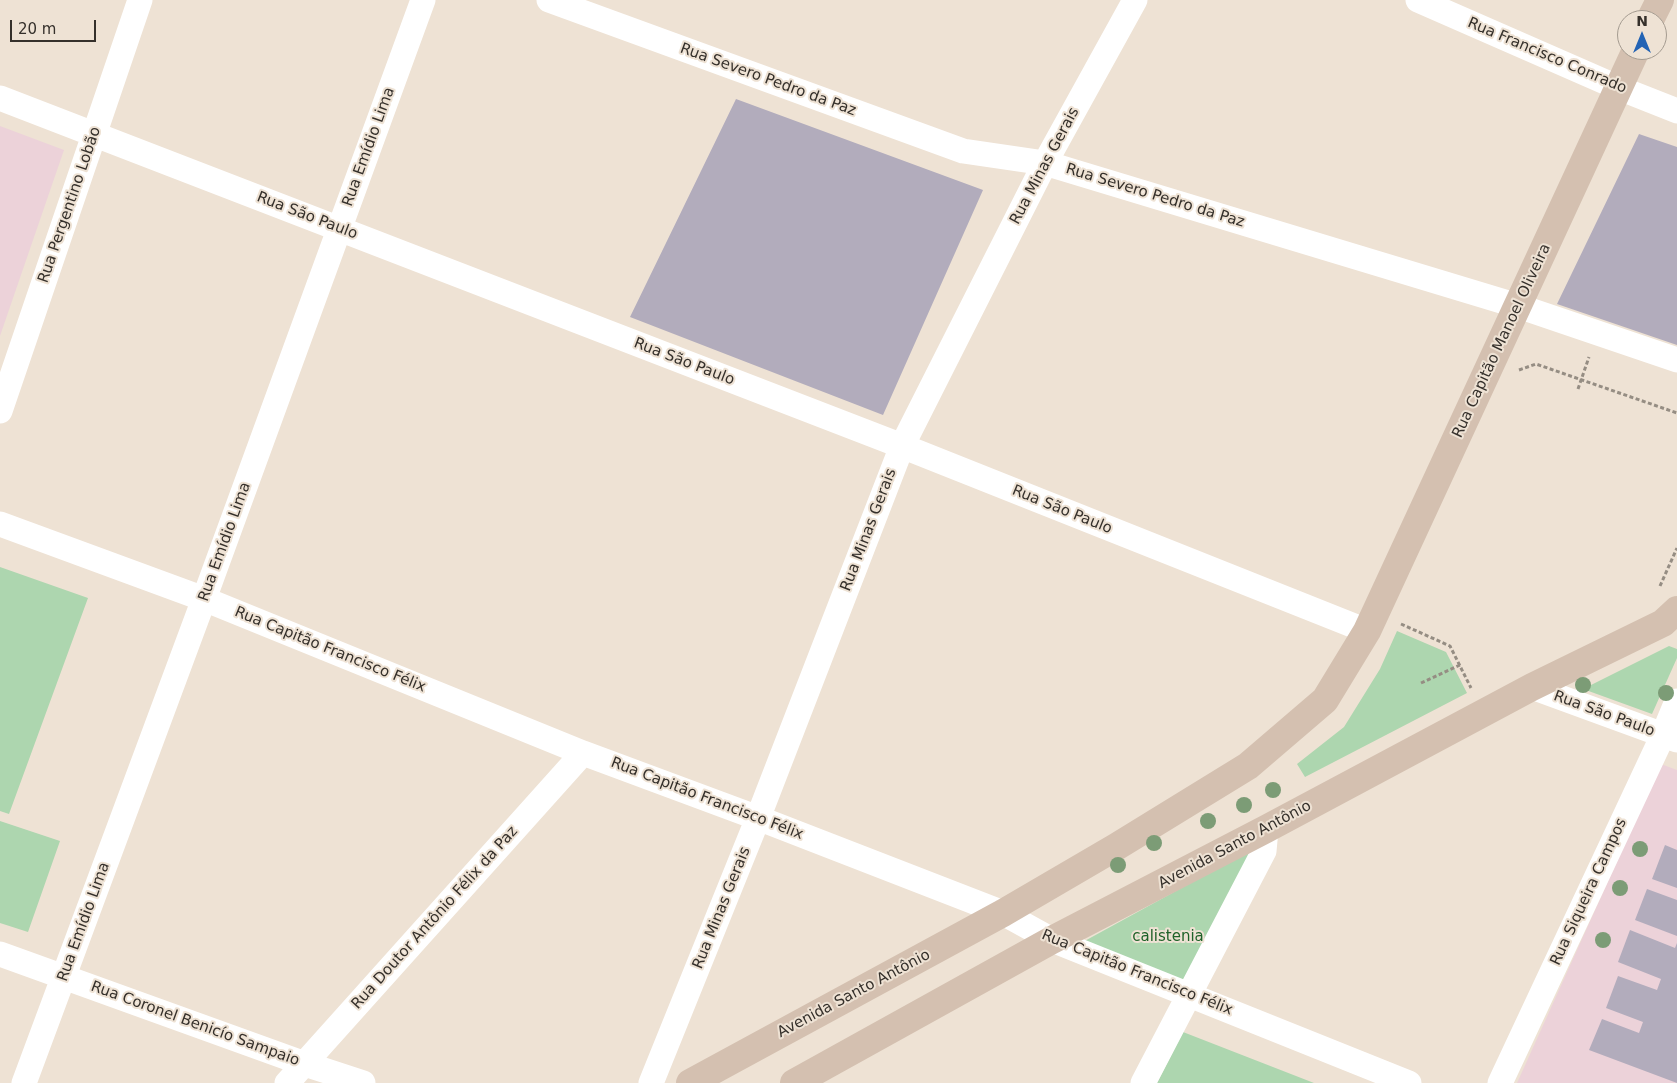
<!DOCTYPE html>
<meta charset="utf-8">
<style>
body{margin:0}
#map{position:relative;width:1677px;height:1083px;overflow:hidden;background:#eee2d4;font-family:"DejaVu Sans",sans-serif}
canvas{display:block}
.north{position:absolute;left:1617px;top:10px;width:50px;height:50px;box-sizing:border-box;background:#eee2d4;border:1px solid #a49b90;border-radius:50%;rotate:0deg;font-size:14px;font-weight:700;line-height:20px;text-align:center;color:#35302b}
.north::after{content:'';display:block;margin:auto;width:18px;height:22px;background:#2363b4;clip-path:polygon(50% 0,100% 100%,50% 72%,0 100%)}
.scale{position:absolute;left:10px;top:20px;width:86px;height:22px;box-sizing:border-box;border:2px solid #35302b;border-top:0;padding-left:6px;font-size:15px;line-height:18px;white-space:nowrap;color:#35302b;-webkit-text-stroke:4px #eee2d4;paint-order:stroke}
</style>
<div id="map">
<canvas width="1677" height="1083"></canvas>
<div class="north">N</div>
<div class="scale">20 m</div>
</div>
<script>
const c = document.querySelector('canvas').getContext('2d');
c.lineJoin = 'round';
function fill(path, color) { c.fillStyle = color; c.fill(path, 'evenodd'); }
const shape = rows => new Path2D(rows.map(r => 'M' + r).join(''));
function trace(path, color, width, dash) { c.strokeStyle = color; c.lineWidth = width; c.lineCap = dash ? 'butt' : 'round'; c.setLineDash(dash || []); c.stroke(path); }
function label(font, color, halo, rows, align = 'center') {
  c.font = font + ' "DejaVu Sans",sans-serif'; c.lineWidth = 4; c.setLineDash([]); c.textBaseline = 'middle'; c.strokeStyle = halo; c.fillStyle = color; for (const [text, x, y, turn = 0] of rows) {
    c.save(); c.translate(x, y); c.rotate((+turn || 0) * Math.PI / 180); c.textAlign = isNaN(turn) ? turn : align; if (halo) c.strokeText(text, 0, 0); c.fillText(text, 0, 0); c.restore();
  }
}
fill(shape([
 [0,126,64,150,0,336],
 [1661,764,1677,770,1677,1083,1517,1083]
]), '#ecd2d9');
fill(shape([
 [0,567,88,598,9,814,0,811],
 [1397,631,1446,652,1467,693,1305,777,1297,764,1344,727,1380,669],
 [1669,646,1677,649,1677,658,1652,714,1583,689],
 [0,821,60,841,28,932,0,923],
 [1258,846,1185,981,1081,943],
 [1183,1032,1314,1083,1157,1083]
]), '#add6af');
fill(shape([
 [736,99,983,190,883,415,630,317],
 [1639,134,1677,147,1677,345,1557,304],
 [1665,845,1677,850,1677,888,1652,879],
 [1647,889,1677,900,1677,936,1635,920],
 [1630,930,1675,948,1677,943,1677,1083,1589,1050,1602,1019,1639,1033,1643,1022,1606,1008,1618,976,1657,990,1661,979,1618,962]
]), '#b2acbc');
trace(shape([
 [1519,370,1536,364,1677,413],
 [1578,389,1589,357],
 [1660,586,1677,548],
 [1401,624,1450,646,1471,688],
 [1421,683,1460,665]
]), '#958d83', 3, [4, 2.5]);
trace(shape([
 [549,0,963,151,1045,163,1518,306,1677,360],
 [1418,0,1619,88,1677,111],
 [0,98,902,446,1367,631],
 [0,411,140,0],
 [0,524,204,599,583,753,758,818,1003,913,1052,940,1409,1083],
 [1532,687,1677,740],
 [0,954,305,1064,363,1083],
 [24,1083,204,599,423,0],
 [287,1083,583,753],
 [651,1083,758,818,902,446,1045,163,1135,0],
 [1143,1083,1264,851,1266,829],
 [1500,1083,1663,735,1677,701]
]), '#fff', 25);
trace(shape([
 [1650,20,1660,0],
 [690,1083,1003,913,1116,847,1248,766,1325,700,1367,631,1636,50],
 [794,1083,1052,940,1266,829,1532,687,1663,623,1677,610]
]), '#d4c0b0', 28);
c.fillStyle = '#7c9c76';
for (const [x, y] of [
 [1583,685],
 [1666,693],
 [1273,790],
 [1244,805],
 [1208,821],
 [1154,843],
 [1640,849],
 [1118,865],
 [1620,888],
 [1603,940]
]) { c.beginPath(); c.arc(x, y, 8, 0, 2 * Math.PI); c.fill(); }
label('15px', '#35302b', '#eee2d4', [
 ["Rua Francisco Conrado",1547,56,23],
 ["Rua Severo Pedro da Paz",768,80,20],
 ["Rua Emídio Lima",369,147,-70],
 ["Rua Minas Gerais",1045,166,-62],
 ["Rua Severo Pedro da Paz",1155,196,17],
 ["Rua Pergentino Lobão",70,205,-71],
 ["Rua São Paulo",307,216,21],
 ["Rua Capitão Manoel Oliveira",1502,341,-65],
 ["Rua São Paulo",684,362,21],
 ["Rua São Paulo",1062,510,22],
 ["Rua Minas Gerais",869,530,-69],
 ["Rua Emídio Lima",225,542,-70],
 ["Rua Capitão Francisco Félix",330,650,22],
 ["Rua São Paulo",1604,714,20],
 ["Rua Capitão Francisco Félix",707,799,21],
 ["Avenida Santo Antônio",1235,845,-28],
 ["Rua Siqueira Campos",1589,892,-65],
 ["Rua Minas Gerais",722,908,-68],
 ["Rua Doutor Antônio Félix da Paz",435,918,-48],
 ["Rua Emídio Lima",84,922,-70],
 ["Rua Capitão Francisco Félix",1137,973,22],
 ["Avenida Santo Antônio",854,994,-28],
 ["Rua Coronel Benicío Sampaio",195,1024,20]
]);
label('15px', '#1f6229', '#eee2d4', [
 ["calistenia",1168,937]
]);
</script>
